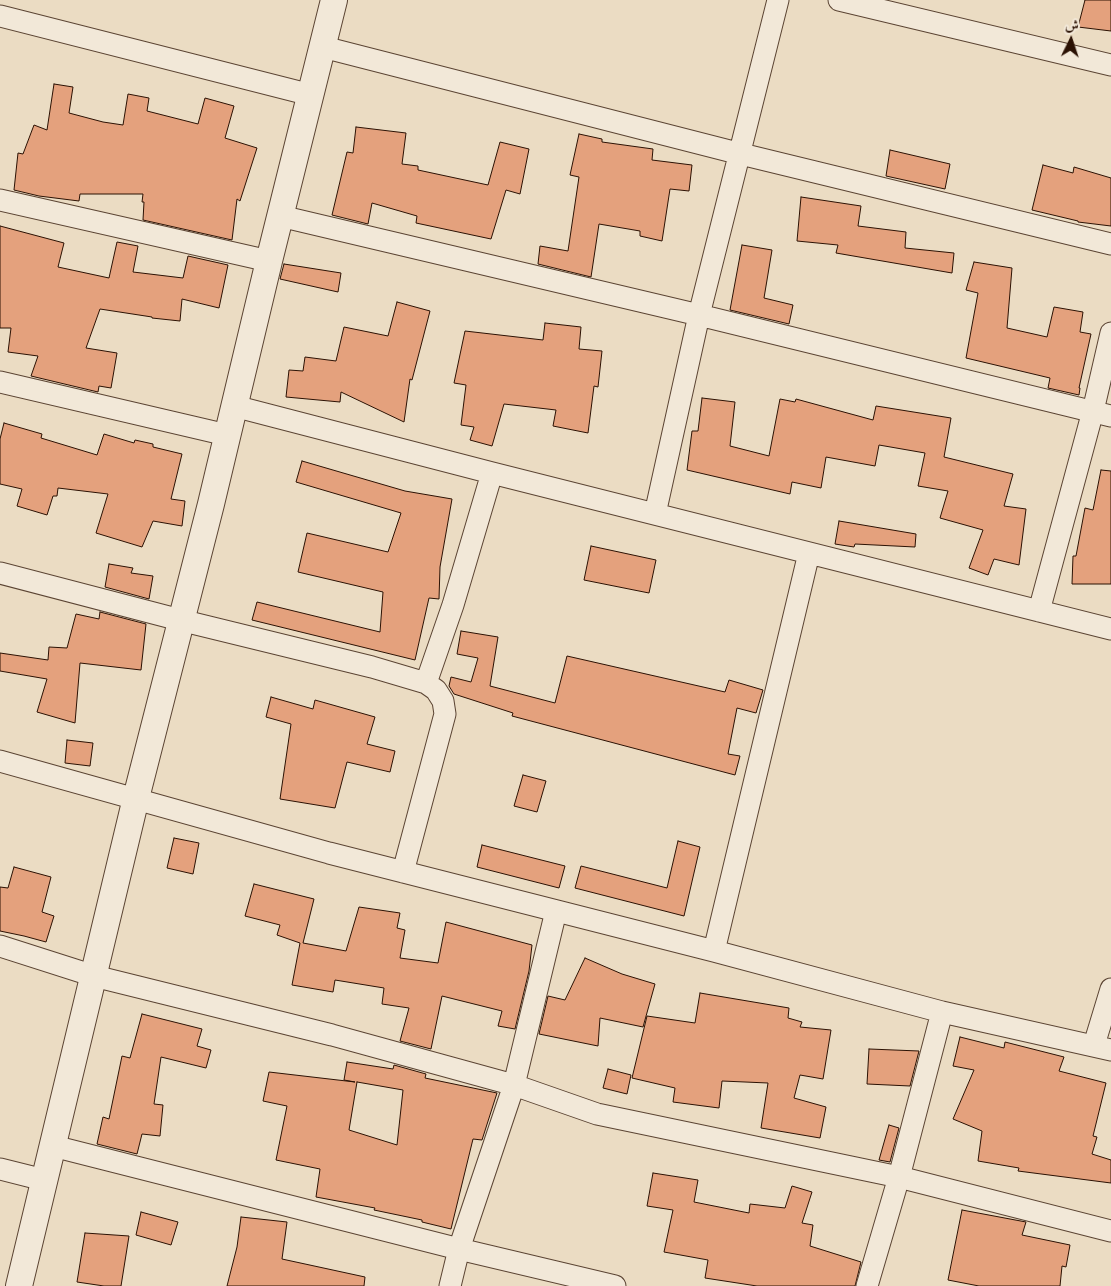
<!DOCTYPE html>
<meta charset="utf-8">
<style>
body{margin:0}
#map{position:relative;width:1111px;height:1286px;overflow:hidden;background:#ebdcc3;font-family:"Gentium Book Plus",Amiri,serif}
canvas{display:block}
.north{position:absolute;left:1046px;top:15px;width:50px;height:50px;-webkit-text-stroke:4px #f2e8d8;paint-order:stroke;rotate:4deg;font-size:14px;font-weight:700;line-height:20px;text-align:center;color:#2b1103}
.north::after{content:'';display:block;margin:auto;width:18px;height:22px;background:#2b1103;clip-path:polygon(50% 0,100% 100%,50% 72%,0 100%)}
</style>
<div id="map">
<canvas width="1111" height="1286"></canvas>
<div class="north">ش</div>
</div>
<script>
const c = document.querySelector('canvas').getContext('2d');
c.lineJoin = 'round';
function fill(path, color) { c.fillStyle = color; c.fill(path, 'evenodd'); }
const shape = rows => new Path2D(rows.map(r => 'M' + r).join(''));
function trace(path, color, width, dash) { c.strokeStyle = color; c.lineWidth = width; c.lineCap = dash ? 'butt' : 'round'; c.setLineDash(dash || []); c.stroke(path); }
const building = shape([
 [1085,0,1111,0,1111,31,1078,27,1085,0],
 [54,84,73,87,69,113,103,122,123,125,128,94,149,98,147,111,198,124,205,98,234,106,225,138,257,148,240,201,237,199,232,240,143,220,144,202,142,202,143,194,80,194,79,201,39,196,14,190,18,153,23,154,34,125,47,130,54,84],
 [356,127,406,133,402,164,418,166,418,170,488,185,500,142,529,149,520,194,506,190,491,239,416,223,417,216,372,203,368,224,332,215,347,152,353,153,356,127],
 [579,134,602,139,602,142,653,149,652,160,692,165,689,191,670,189,662,241,640,236,640,231,599,224,591,277,538,264,540,246,568,251,579,177,570,175,579,134],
 [890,150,950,164,945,189,886,176,890,150],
 [1043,165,1073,173,1074,167,1111,178,1111,226,1078,222,1078,221,1032,210,1043,165],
 [801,197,861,206,858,226,906,232,905,248,954,253,952,273,836,253,838,245,797,241,801,197],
 [0,226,64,243,58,267,109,278,117,242,138,246,133,272,183,278,188,256,228,265,219,308,182,299,180,321,152,318,152,317,100,309,86,348,117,353,111,388,99,386,98,392,31,376,38,356,8,352,11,328,0,328,0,226],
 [742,245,772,250,764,298,793,305,789,324,730,310,742,245],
 [974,262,1012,268,1007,328,1047,337,1054,307,1083,312,1080,332,1091,334,1079,388,1080,388,1079,395,1048,388,1050,378,966,358,978,293,966,290,974,262],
 [284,264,341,273,338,292,280,279,284,264],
 [397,302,430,311,412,380,410,379,404,422,341,392,340,402,286,397,289,370,303,371,305,357,336,361,344,327,388,336,397,302],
 [545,323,581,327,579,349,602,351,598,387,594,386,588,433,553,426,556,410,504,404,492,446,470,440,474,427,461,425,466,385,454,383,465,331,543,340,545,323],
 [702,398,735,402,730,446,769,456,780,399,795,402,796,399,873,420,876,406,951,418,944,457,1013,474,1004,506,1026,509,1019,565,994,559,988,575,969,568,983,530,940,518,948,491,918,486,925,453,879,445,875,466,826,457,821,488,792,482,790,494,687,470,692,431,698,431,702,398],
 [4,423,42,434,41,438,97,455,104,434,134,443,135,440,153,444,153,447,182,454,171,499,185,501,182,526,153,521,142,547,96,533,108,494,58,488,57,496,53,496,47,515,17,506,22,489,0,484,0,439,4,423],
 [302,461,405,491,452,499,440,567,439,599,429,598,415,660,252,620,257,602,380,632,383,592,298,572,307,533,388,552,401,513,296,482,302,461],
 [1101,470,1111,471,1111,584,1072,584,1073,556,1076,556,1085,508,1093,510,1101,470],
 [839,521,916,534,915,547,855,544,854,547,835,544,839,521],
 [591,546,656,560,649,593,584,580,591,546],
 [109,564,133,568,131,573,153,576,149,599,105,587,109,564],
 [100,612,146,624,141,670,80,663,75,723,37,712,47,679,0,671,0,653,48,660,49,647,67,648,76,614,99,619,100,612],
 [461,631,498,637,490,686,555,703,567,656,725,692,729,680,763,690,756,713,737,708,728,754,740,756,735,775,512,716,513,713,454,694,449,686,451,677,471,682,478,658,457,654,461,631],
 [271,697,313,709,315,700,375,717,367,744,395,751,390,772,347,762,335,808,280,799,291,724,266,717,271,697],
 [67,740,93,743,90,766,65,763,67,740],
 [523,775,546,781,537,812,514,806,523,775],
 [174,838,199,843,193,874,167,868,174,838],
 [678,841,700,847,684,916,575,888,581,866,667,888,678,841],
 [482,845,565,866,559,888,477,867,482,845],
 [14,867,51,877,42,912,54,916,46,942,24,936,0,931,0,887,8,888,14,867],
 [254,884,314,899,303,943,346,951,359,907,400,913,397,928,405,930,400,958,438,963,446,922,532,945,529,971,515,1029,498,1026,502,1011,442,996,431,1049,400,1041,409,1008,382,1004,384,988,335,980,333,992,292,985,300,943,277,935,280,925,245,916,254,884],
 [585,958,622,974,655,984,643,1027,600,1018,598,1046,539,1034,548,996,565,1000,585,958],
 [700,993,789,1008,788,1018,802,1022,800,1027,831,1030,823,1079,800,1075,794,1098,826,1107,820,1138,761,1128,768,1083,722,1081,719,1108,673,1102,675,1088,632,1078,647,1016,695,1023,700,993],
 [142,1014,202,1029,197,1046,211,1050,206,1068,161,1057,154,1104,163,1105,160,1136,142,1134,137,1154,97,1144,103,1117,109,1119,122,1056,130,1058,142,1014],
 [960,1037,1004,1048,1005,1042,1064,1057,1059,1071,1106,1083,1093,1136,1097,1137,1092,1154,1111,1160,1111,1183,1018,1171,1019,1168,978,1161,982,1131,953,1119,974,1070,953,1066,960,1037],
 [869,1049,919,1051,910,1086,867,1084,869,1049],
 [347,1062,393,1069,394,1065,426,1074,425,1078,497,1093,482,1140,473,1139,451,1229,422,1222,422,1220,374,1210,375,1208,316,1197,320,1169,276,1160,287,1106,263,1101,269,1072,355,1082,344,1080,347,1062],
 [357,1082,403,1090,397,1145,349,1130,357,1082],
 [608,1069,631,1075,627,1094,603,1088,608,1069],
 [889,1125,899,1128,890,1162,879,1160,889,1125],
 [653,1173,698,1180,694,1202,749,1213,750,1204,785,1208,792,1186,812,1192,802,1223,813,1225,810,1246,861,1262,855,1286,757,1286,705,1278,708,1260,664,1252,673,1210,647,1206,653,1173],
 [962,1210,1026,1222,1022,1235,1070,1245,1066,1267,1062,1266,1060,1286,979,1286,948,1280,962,1210],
 [141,1212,178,1222,171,1245,136,1235,141,1212],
 [241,1217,287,1222,282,1259,365,1277,364,1286,227,1286,237,1247,241,1217],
 [85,1233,129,1236,121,1286,104,1286,77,1282,85,1233]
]);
fill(building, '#e4a17d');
trace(building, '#2b1103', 1);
const minor = shape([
 [839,0,1111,65],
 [0,16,311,95],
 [323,47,741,154,1111,244],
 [0,200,269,261],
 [280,216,699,315,1111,416],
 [0,382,227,435],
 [234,406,492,473,1111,629],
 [655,514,699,315,778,0],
 [0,573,180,620,372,667,426,683,436,690,443,701,445,714,403,872],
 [1039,611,1093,411,1111,333],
 [426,683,453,605,492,473],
 [0,761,329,853,714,951,942,1012,1111,1050],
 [0,946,94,976,332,1035,514,1085,597,1114,899,1177,1111,1231],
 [714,951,809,553],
 [1094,1045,1111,989],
 [53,1146,459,1249,615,1286],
 [0,1169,44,1180],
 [450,1286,459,1249,514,1085,556,911],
 [867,1286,899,1177,942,1012]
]);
const tertiary = shape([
 [19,1286,136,798,211,504,269,261,334,0]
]);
trace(minor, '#5b4433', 23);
trace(tertiary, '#5b4433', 28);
trace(minor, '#f2e8d8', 21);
trace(tertiary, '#f2e8d8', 26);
</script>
